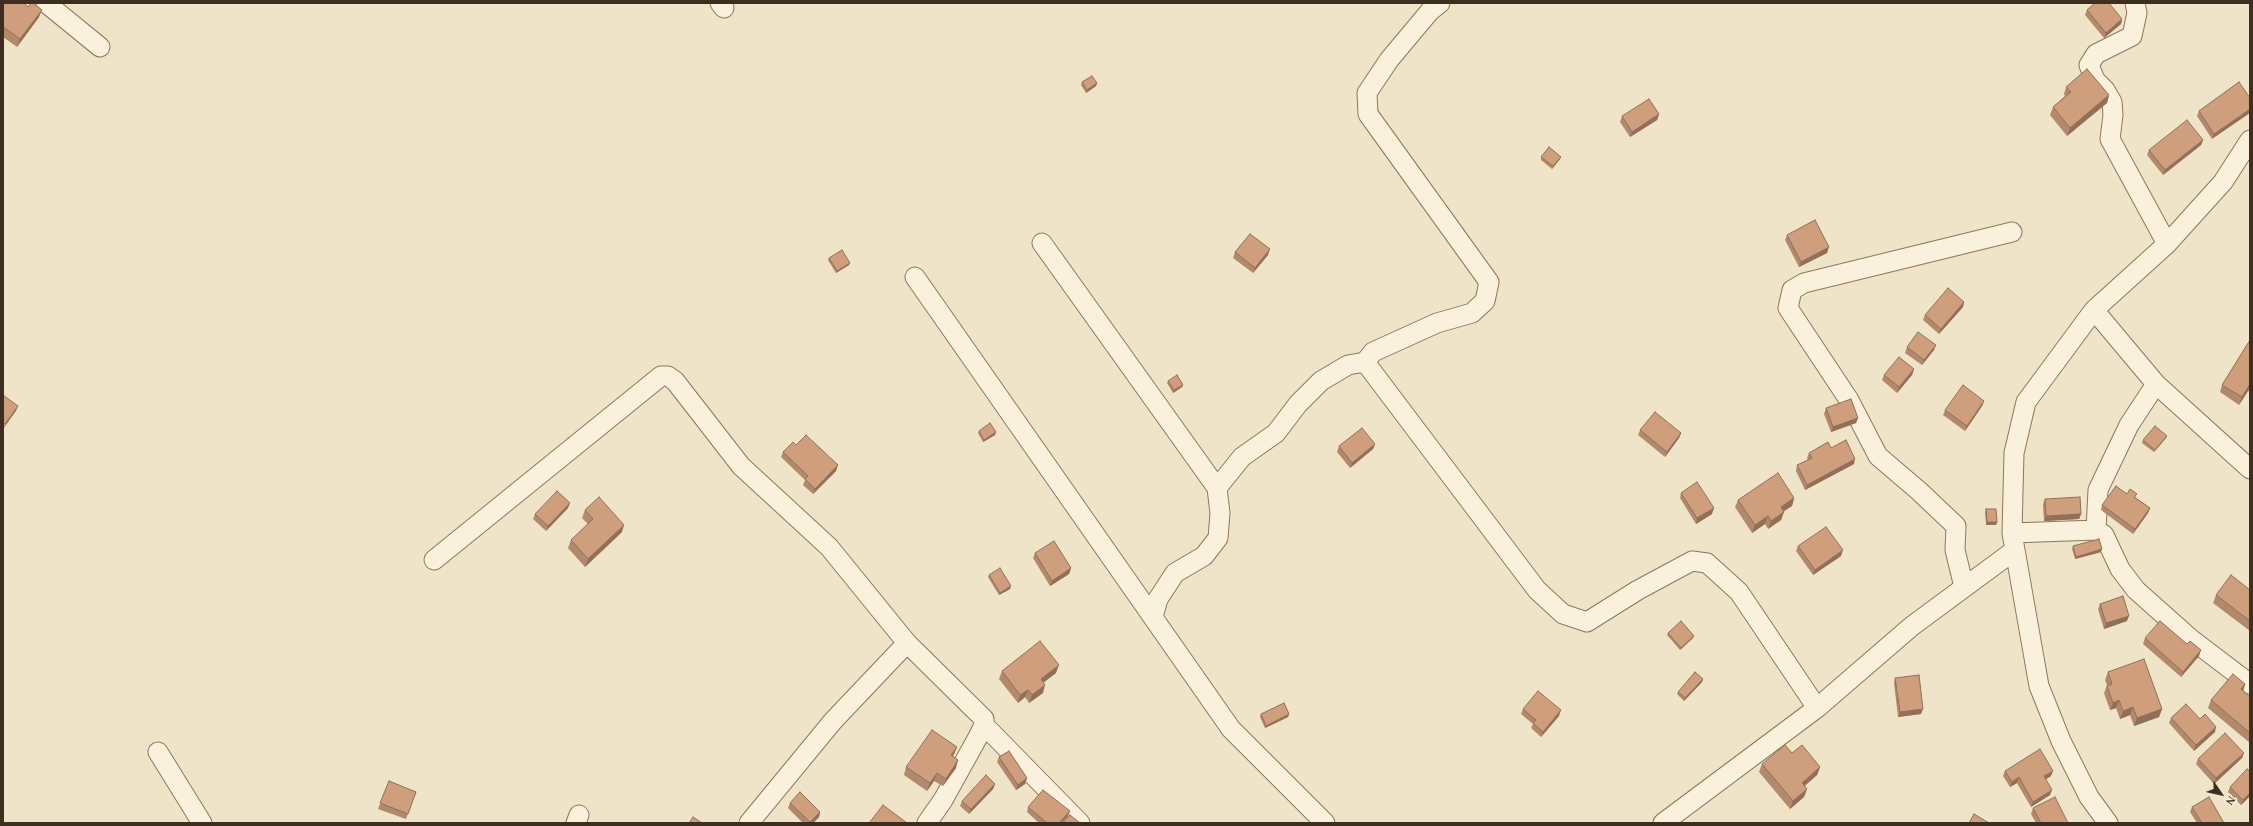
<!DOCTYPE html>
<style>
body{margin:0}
#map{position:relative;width:2253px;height:826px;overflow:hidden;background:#f0e4c8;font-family:Georgia,serif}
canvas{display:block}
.frame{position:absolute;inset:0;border:4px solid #3d2e20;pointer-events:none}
.north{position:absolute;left:2201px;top:774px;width:40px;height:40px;-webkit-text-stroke:3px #f7eed8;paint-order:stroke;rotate:124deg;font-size:11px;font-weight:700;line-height:16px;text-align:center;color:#3d2e20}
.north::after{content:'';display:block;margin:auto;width:14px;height:18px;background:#3d2e20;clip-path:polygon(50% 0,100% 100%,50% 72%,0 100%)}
</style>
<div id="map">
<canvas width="2253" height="826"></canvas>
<div class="frame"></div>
<div class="north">N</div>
</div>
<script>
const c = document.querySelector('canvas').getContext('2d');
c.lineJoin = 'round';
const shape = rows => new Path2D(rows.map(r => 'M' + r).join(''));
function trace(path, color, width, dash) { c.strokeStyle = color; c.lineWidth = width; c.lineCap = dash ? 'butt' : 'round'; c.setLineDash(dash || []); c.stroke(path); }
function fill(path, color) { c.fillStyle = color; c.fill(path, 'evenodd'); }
const minor = shape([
 [46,3,100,47],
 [720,3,724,8],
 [1440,3,1430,11,1389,60,1367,93,1368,114,1489,282,1485,301,1472,313,1437,323,1373,352,1365,362,1537,590,1563,614,1587,622,1638,590,1692,561,1707,563,1739,592,1817,708],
 [2135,3,2137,13,2132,36,2096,54,2089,65,2095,80,2105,90,2112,102,2113,115,2110,139,2167,244],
 [1042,243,1217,488],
 [915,277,1231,729,1325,823],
 [2094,310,2156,384,2250,469],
 [2096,530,2098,490,2129,425,2156,384],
 [2012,533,2096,530,2104,535,2120,569,2136,590,2191,639,2250,684],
 [434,560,661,376,668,376,675,381,696,408,741,466,829,547,907,643,984,719,984,725,978,737,943,800,927,823],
 [1964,587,1955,550,1956,526,1919,491,1878,456,1849,400,1788,308,1792,290,1804,283,2012,232],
 [1153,617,1158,599,1175,573,1204,556,1218,538,1220,513,1217,488,1242,457,1276,433,1298,404,1321,381,1348,365,1365,362],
 [984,725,1080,823],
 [158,752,202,823],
 [576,823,579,815],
 [749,823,833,721,907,643],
 [1663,823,1817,708,1912,626,2015,550],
 [2108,823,2089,797,2061,741,2039,686,2012,533,2014,453,2026,402,2094,310,2167,244,2223,182,2250,140]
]);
trace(minor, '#8d765c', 21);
trace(minor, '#faf1dc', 19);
fill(shape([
 [3,3,39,17,17,47,3,37],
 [2087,10,2122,19,2121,24,2104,38,2085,15],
 [1082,82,1097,83,1096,86,1086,93,1081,85],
 [2239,82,2212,139,2197,116,2199,111],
 [2066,87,2109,95,2107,103,2067,136,2050,115,2053,107,2065,96,2064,94],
 [1659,114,1657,120,1630,137,1620,122,1622,116],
 [2203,140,2201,145,2163,175,2147,155,2149,150],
 [1541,157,1560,159,1552,169,1541,160],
 [1787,235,1827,253,1799,267,1785,240],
 [1235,252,1268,255,1253,273,1233,258],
 [829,258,849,265,836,273,828,260],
 [1964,302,1963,307,1939,334,1923,320,1925,315],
 [2250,340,2250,392,2248,391,2239,405,2220,392,2222,385],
 [1907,347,1934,350,1922,365,1905,353],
 [1914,369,1912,375,1897,393,1882,380,1884,375],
 [1168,381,1183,385,1182,387,1173,393,1167,383],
 [1984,401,1982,406,1965,431,1943,415,1945,410],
 [1826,408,1858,418,1856,423,1831,432,1824,414],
 [1640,430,1681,433,1679,438,1665,457,1638,435],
 [979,431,996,432,995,435,983,442,978,433],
 [2166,438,2154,452,2142,443,2143,440],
 [1375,444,1373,449,1350,468,1337,452,1339,446],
 [796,445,836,471,813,494,803,485,805,480,781,457,783,452],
 [1831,448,1854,464,1805,490,1796,471,1797,465,1808,460,1807,458,1809,453],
 [1681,493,1712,514,1696,524,1680,498],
 [2127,494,2137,494,2135,497,2150,508,2148,513,2133,534,2101,510,2102,505],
 [1794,498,1792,506,1784,511,1781,520,1768,529,1765,524,1752,533,1735,507,1738,500],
 [2045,499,2081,514,2079,519,2044,521,2043,504],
 [568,508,546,531,533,519,535,514],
 [1986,509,1997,522,1996,525,1986,525,1985,512],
 [585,510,622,532,585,567,568,548,571,540,588,524,582,518],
 [1798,546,1841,556,1813,575,1796,551],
 [2073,546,2101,552,2075,559,2072,549],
 [1035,553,1071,568,1069,574,1050,586,1033,558],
 [989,575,1010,589,999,595,988,577],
 [2250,590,2250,631,2213,603,2216,595],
 [2100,604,2127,621,2104,629,2098,609],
 [1668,633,1693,638,1680,650,1667,635],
 [2145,638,2187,644,2199,656,2181,677,2143,644],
 [1002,671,1056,673,1043,682,1043,693,1029,703,1025,697,1018,703,999,679],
 [2108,672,2162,709,2159,717,2134,726,2130,715,2120,719,2116,708,2110,710,2104,693,2107,685,2105,680],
 [1895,678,1921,714,1898,717,1894,683],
 [1703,679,1702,682,1684,701,1677,694,1678,692],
 [2245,684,2243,691,2250,697,2250,743,2208,708,2211,700],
 [1523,709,1559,716,1541,737,1531,728,1533,724,1521,714],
 [1261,714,1289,714,1288,717,1265,728,1260,717],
 [2171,718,2200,719,2215,732,2194,751,2169,723],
 [957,747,953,756,956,768,943,786,934,781,927,791,904,775,906,767],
 [1792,753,1820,767,1817,775,1805,786,1807,789,1804,797,1790,809,1759,772,1762,764],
 [999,757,1027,778,1025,784,1016,790,997,762],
 [2242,758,2214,784,2196,764,2198,759],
 [2005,771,2051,776,2045,779,2050,795,2031,807,2017,783,2010,787,2003,776],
 [2250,771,2250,796,2241,805,2228,792,2230,787],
 [389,781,416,792,406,819,378,809],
 [995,784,993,789,969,814,960,806,962,801],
 [790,803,820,812,819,817,813,823,803,823,788,808],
 [1028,807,1070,811,1068,816,1062,823,1039,823,1027,812],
 [2192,807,2224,823,2197,823,2190,812],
 [2033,808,2068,823,2036,823,2031,814]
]), '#b2896c');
fill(shape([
 [42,10,39,17,17,47,20,39],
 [2122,19,2121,24,2104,38,2106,33],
 [1097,83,1096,86,1086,93,1087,90],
 [2109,95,2107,103,2067,136,2070,128],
 [2250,109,2250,113,2212,139,2214,134],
 [1659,114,1657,120,1630,137,1632,132],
 [2203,140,2201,145,2163,175,2165,170],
 [1561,157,1560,159,1552,169,1553,166],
 [1829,247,1827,253,1799,267,1801,262],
 [1270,249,1268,255,1253,273,1255,268],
 [850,263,849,265,836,273,837,271],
 [1964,302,1963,307,1939,334,1941,329],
 [1936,345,1934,350,1922,365,1924,360],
 [1914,369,1912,375,1897,393,1899,387],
 [2250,384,2248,391,2239,405,2242,397],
 [1183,385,1182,387,1173,393,1174,390],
 [1984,401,1982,406,1965,431,1967,426],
 [18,406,16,411,3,429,5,424],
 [1858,418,1856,423,1831,432,1833,427],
 [996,432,995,435,983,442,984,440],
 [1681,433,1679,438,1665,457,1667,452],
 [2167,436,2166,438,2154,452,2155,450],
 [1375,444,1373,449,1350,468,1352,463],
 [1855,459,1854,464,1805,490,1807,485],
 [838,465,836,471,813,494,815,489],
 [1794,498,1792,506,1778,515,1781,507],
 [570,503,568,508,546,531,548,526],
 [1714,508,1712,514,1696,524,1697,518],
 [2150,508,2148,513,2133,534,2135,529],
 [1784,512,1781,520,1768,529,1771,521],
 [2081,514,2079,519,2044,521,2046,516],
 [1768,516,1765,524,1752,533,1755,525],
 [1987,522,1997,522,1996,525,1986,525],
 [624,525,622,532,585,567,588,559],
 [2102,549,2101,552,2075,559,2076,557],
 [1843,550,1841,556,1813,575,1815,570],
 [1071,568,1069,574,1050,586,1052,581],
 [1011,586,1010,589,999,595,1000,593],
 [2129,616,2127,621,2104,629,2106,623],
 [1694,636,1693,638,1680,650,1681,648],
 [2201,650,2199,656,2181,677,2183,672],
 [1059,665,1056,673,1038,687,1041,679],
 [1703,679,1702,682,1684,701,1685,698],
 [2245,684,2243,692,2241,689],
 [1045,685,1043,693,1029,703,1032,695],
 [1028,690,1025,697,1018,703,1020,695],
 [2119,700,2116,708,2110,710,2113,703],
 [2133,707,2130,715,2120,719,2123,711],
 [1923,709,1921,714,1898,717,1900,712],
 [2162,709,2159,717,2134,726,2137,718],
 [1561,710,1559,716,1541,737,1543,732],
 [1289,714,1288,717,1265,728,1266,726],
 [2216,727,2215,732,2194,751,2196,745],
 [957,747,954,754,948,763,951,755],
 [2244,753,2242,758,2214,784,2216,778],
 [958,760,956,768,943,786,946,779],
 [1820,767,1817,775,1799,790,1802,783],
 [2053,771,2051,776,2042,782,2044,776],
 [937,773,934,781,927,791,930,783],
 [2019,777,2017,783,2010,787,2012,782],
 [1027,778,1025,784,1016,790,1018,785],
 [995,784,993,789,969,814,971,809],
 [1807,789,1804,797,1790,809,1793,801],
 [2052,790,2050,795,2031,807,2033,802],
 [2250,793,2250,796,2241,805,2243,800],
 [1070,811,1068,816,1062,823,1059,823],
 [820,812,819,817,813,823,810,823]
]), '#916f58');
const building = shape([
 [3,3,24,3,28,7,31,3,33,3,42,10,20,39,3,27,3,3],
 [2095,3,2109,3,2122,19,2106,33,2087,10,2095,3],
 [2087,69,2109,95,2070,128,2053,107,2071,92,2066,87,2087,69],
 [1092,76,1097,83,1087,90,1082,82,1092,76],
 [2239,82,2250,98,2250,109,2214,134,2199,111,2239,82],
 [1649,99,1659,114,1632,132,1622,116,1649,99],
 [2187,120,2203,140,2165,170,2149,150,2187,120],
 [1549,147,1561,157,1553,166,1541,157,1549,147],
 [1815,220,1829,247,1801,262,1787,235,1815,220],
 [1250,234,1270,249,1255,268,1235,252,1250,234],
 [842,250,850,263,837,271,829,258,842,250],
 [1948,288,1964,302,1941,329,1925,315,1948,288],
 [1918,332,1936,345,1924,360,1907,347,1918,332],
 [2250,340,2250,384,2242,397,2222,385,2250,340],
 [1899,357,1914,369,1899,387,1884,375,1899,357],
 [1177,375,1183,385,1174,390,1168,381,1177,375],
 [1963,385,1984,401,1967,426,1945,410,1963,385],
 [3,395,18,406,5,424,3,423,3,395],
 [1851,399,1858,418,1833,427,1826,408,1851,399],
 [1655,412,1681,433,1667,452,1640,430,1655,412],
 [990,423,996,432,984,440,979,431,990,423],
 [2155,426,2167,436,2155,450,2143,440,2155,426],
 [1362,428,1375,444,1352,463,1339,446,1362,428],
 [806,435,838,465,815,489,805,479,808,476,783,452,793,442,796,445,806,435],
 [1846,440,1855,459,1807,485,1797,465,1812,458,1809,453,1828,442,1831,448,1846,440],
 [1778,473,1794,498,1781,507,1784,512,1771,521,1768,516,1755,525,1738,500,1778,473],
 [1697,482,1714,508,1697,518,1681,493,1697,482],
 [2116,486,2127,494,2130,489,2137,494,2134,497,2150,508,2135,529,2102,505,2116,486],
 [557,491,570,503,548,526,535,514,557,491],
 [599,497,624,525,588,559,571,540,593,519,585,510,599,497],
 [2080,497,2081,514,2046,516,2045,499,2080,497],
 [1986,509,1996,509,1997,522,1987,522,1986,509],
 [1826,527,1843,550,1815,570,1798,546,1826,527],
 [2099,539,2102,549,2076,557,2073,546,2099,539],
 [1054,541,1071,568,1052,581,1035,553,1054,541],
 [1000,568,1011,586,1000,593,989,575,1000,568],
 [2231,575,2250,590,2250,621,2216,595,2231,575],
 [2123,596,2129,616,2106,623,2100,604,2123,596],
 [1681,621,1694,636,1681,648,1668,633,1681,621],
 [2160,621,2187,644,2190,641,2201,650,2183,672,2145,638,2160,621],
 [1040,641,1059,665,1041,679,1045,685,1032,695,1028,690,1020,695,1002,671,1040,641],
 [2144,659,2162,709,2137,718,2133,707,2123,711,2119,700,2113,703,2107,686,2112,684,2108,672,2144,659],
 [1695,672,1703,679,1685,698,1678,692,1695,672],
 [2233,674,2245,684,2241,689,2250,697,2250,733,2211,700,2233,674],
 [1919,675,1923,709,1900,712,1895,678,1919,675],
 [1538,691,1561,710,1543,732,1533,723,1536,720,1523,709,1538,691],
 [1284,703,1289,714,1266,726,1261,714,1284,703],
 [2186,704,2200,719,2205,714,2216,727,2196,745,2171,718,2186,704],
 [932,730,957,747,951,755,958,760,946,779,937,773,930,783,906,767,932,730],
 [2225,733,2244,753,2216,778,2198,759,2225,733],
 [1785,745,1792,753,1802,745,1820,767,1802,783,1807,789,1793,801,1762,764,1785,745],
 [2040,749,2053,771,2044,776,2052,790,2033,802,2019,777,2012,782,2005,771,2040,749],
 [1009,751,1027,778,1018,785,999,757,1009,751],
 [2247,769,2250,771,2250,793,2243,800,2230,787,2247,769],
 [986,775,995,784,971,809,962,801,986,775],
 [389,781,416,792,408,814,380,803,389,781],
 [1043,790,1070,811,1059,823,1045,823,1046,822,1028,807,1043,790],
 [800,792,820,812,810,822,790,803,800,792],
 [2055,797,2068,823,2041,823,2033,808,2055,797],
 [2209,797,2224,823,2202,823,2192,807,2209,797],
 [883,805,907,823,869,823,883,805],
 [1974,814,1989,823,1969,823,1974,814],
 [1070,815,1080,823,1063,823,1070,815],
 [693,817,702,823,689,823,693,817]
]);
fill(building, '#cf9f7d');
trace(building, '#916f58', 1);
</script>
